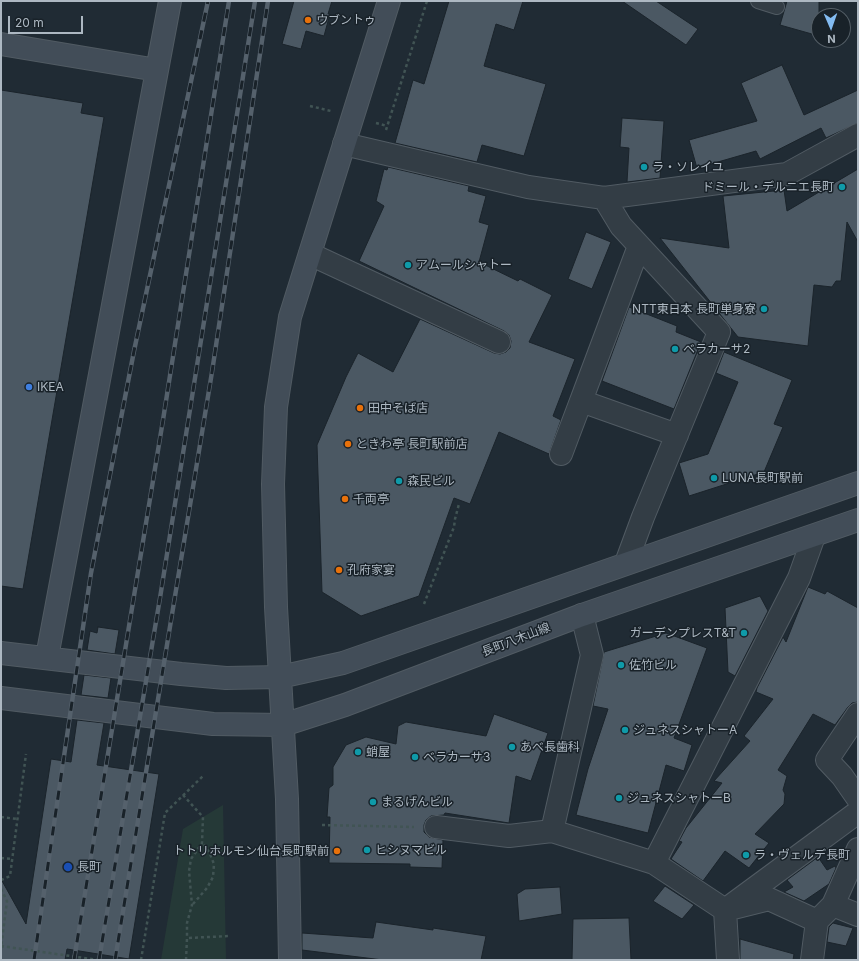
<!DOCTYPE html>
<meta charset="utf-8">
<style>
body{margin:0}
#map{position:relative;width:859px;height:961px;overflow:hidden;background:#202b34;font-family:Inter,sans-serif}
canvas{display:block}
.frame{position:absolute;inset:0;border:2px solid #adb8c2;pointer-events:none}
.north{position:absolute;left:811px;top:8px;width:40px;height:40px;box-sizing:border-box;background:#192229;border:1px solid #545e66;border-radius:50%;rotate:178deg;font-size:11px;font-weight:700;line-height:16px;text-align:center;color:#adb8c2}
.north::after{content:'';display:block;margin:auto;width:14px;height:18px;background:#83bbf1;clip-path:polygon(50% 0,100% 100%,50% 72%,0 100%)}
.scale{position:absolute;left:8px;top:16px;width:75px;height:18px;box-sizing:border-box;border:2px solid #adb8c2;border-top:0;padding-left:5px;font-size:12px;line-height:14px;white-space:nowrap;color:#adb8c2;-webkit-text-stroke:3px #192229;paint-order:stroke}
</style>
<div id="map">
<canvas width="859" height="961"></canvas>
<div class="frame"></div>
<div class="north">N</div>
<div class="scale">20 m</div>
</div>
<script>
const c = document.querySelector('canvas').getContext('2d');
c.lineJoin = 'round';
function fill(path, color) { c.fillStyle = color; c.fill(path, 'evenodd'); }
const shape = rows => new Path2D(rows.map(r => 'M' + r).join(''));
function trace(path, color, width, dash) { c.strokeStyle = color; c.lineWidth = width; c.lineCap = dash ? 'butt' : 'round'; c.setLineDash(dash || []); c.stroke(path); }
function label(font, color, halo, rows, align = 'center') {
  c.font = font + ' Inter,"Noto Sans JP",sans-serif'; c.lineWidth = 3; c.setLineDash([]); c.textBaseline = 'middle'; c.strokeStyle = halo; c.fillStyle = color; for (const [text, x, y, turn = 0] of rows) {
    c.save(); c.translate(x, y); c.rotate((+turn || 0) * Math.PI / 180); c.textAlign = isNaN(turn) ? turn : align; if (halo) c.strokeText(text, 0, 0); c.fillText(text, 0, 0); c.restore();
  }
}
fill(shape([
 [223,805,226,960,161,960,183,829]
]), '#253937');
const building = shape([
 [294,1,332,1,328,14,330,14,324,36,306,31,301,49,282,44,294,1],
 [449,1,523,1,514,30,496,24,484,66,546,84,524,156,482,145,477,162,395,143,413,80,424,84,449,1],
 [622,1,656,1,698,29,686,45,622,1],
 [787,1,819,1,819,36,780,25,787,1],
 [782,65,804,115,858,90,858,123,826,138,821,128,760,159,756,151,697,168,689,140,757,121,741,83,782,65],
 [1,90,83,103,81,113,104,117,23,589,1,586,1,90],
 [622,118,664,121,660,178,627,182,629,148,620,147,622,118],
 [388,167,469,186,468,191,486,196,479,222,489,225,479,262,518,281,520,279,552,295,529,342,575,359,553,416,561,420,549,454,499,432,470,504,454,498,419,596,361,616,322,592,317,445,346,377,358,353,393,372,420,319,494,353,500,354,506,352,510,348,511,341,509,335,504,331,359,261,384,206,376,201,384,169,387,170,388,167],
 [858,169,858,242,847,222,841,281,836,281,832,287,814,285,808,346,738,337,660,238,729,248,723,196,784,190,787,211,858,169],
 [586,232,611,242,592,289,568,279,586,232],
 [629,307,677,326,676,332,701,342,674,409,602,381,629,307],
 [724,352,792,380,774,424,783,427,764,472,689,496,679,463,708,454,738,382,716,373,724,352],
 [808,587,825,594,827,591,858,608,858,702,852,703,848,707,835,725,813,714,778,770,787,776,783,790,785,794,784,804,755,834,769,843,749,868,725,851,703,881,671,859,682,842,679,841,686,828,722,783,714,781,750,741,744,736,773,699,756,692,757,688,783,637,786,642,808,587],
 [760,596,768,611,735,676,728,672,725,608,760,596],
 [98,627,119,630,115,654,87,650,90,631,97,633,98,627],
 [666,633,707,648,674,738,692,745,684,771,666,765,648,833,576,815,588,769,608,709,593,706,604,652,666,633],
 [84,675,111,678,108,698,81,695,84,675],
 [494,714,548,733,531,781,516,776,509,823,445,813,444,815,431,816,426,820,424,825,424,832,429,837,443,840,442,868,410,867,410,864,329,863,330,817,327,817,329,788,333,785,333,767,346,745,366,737,396,744,398,726,406,722,486,736,494,714],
 [77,720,104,723,97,765,159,774,129,959,67,949,65,960,1,960,1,879,26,924,51,759,71,762,77,720],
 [818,857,827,870,835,866,836,868,829,884,804,901,784,892,793,887,787,880,818,857],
 [665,886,694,905,682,919,653,901,665,886],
 [560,887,562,914,519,921,517,894,525,889,560,887],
 [629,918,631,960,572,960,573,919,629,918],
 [376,922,433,930,433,928,486,936,481,960,383,960,302,950,302,933,373,938,376,922],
 [833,923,853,928,846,946,827,942,829,927,833,923],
 [740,939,794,954,793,960,740,960,740,939]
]);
fill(building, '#4b5863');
trace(building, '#1b242b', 1);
const lane = shape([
 [758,1,777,7]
]);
const street = shape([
 [344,144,528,187,604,198,787,174,858,135],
 [604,198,621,226,719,332,643,517,626,563],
 [639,246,581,401,677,435],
 [310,254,499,342],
 [561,454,581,401],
 [858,714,827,760,842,776,858,799],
 [436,827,509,836,552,831,654,863,725,910,769,899,817,921],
 [552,831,592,655,582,615],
 [654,863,799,578,814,536],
 [833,905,858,915],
 [728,960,725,910,858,812],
 [812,960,817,921,833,905,858,849]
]);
const secondary = shape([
 [1,44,157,70],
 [1,653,181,674,226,678,280,677,343,663,858,483],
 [47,657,170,1],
 [1,698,213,724,283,725,345,705,582,615,858,520],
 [290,960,287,799,276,607,273,484,276,407,290,317,389,1]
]);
trace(lane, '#515b63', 16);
trace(street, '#515b63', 24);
trace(secondary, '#515b63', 24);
trace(shape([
 [310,106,331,111],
 [376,123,387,126],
 [386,130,427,1],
 [424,604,454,527,455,519,459,504],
 [183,795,203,817,202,843,191,859,189,871,192,905,187,923,187,938],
 [1,817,17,819],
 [322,825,414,827],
 [1,858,12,859],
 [1,880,10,876,26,754],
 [1,889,7,901,1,948],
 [193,904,207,888,213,877,214,864,210,854,203,843],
 [1,946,98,960],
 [141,960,165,813,203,776],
 [186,960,187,938,230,936]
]), '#415454', 2.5, [3, 3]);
trace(lane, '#333d45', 14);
trace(street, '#333d45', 22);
trace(secondary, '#424d58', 22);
const rail = shape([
 [34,960,91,573,134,351,208,1],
 [74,960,163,420,229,1],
 [99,960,160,598,255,1],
 [115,960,212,372,268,1]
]);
trace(rail, '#55616c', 4.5);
trace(rail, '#192229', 3, [9]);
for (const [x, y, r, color] of [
 [308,20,4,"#e8710a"],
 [644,167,4,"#0f9aa8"],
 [842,187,4,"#0f9aa8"],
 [408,265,4,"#0f9aa8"],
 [764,309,4,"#0f9aa8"],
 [675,349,4,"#0f9aa8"],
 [29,387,4,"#3f7fe0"],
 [360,408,4,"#e8710a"],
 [348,444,4,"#e8710a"],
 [714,478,4,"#0f9aa8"],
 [399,481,4,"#0f9aa8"],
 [345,499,4,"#e8710a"],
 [339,570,4,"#e8710a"],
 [744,633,4,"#0f9aa8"],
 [621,665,4,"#0f9aa8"],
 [625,730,4,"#0f9aa8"],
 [512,747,4,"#0f9aa8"],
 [358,752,4,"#0f9aa8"],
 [415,757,4,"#0f9aa8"],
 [619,798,4,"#0f9aa8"],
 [373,802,4,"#0f9aa8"],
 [367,850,4,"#0f9aa8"],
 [337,851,4,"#e8710a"],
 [746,855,4,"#0f9aa8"],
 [68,867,5,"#1a4fb4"]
]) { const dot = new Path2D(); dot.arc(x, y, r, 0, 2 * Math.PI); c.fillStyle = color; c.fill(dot); trace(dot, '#192229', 1.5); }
label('12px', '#adb8c2', '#192229', [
 ["ウブントゥ",316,20],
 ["ラ・ソレイユ",652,167],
 ["ドミール・デルニエ長町",834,187,"right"],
 ["アムールシャトー",416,265],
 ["NTT東日本 長町単身寮",756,309,"right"],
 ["ベラカーサ2",683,349],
 ["IKEA",37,387],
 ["田中そば店",368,408],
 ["ときわ亭 長町駅前店",356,444],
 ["LUNA長町駅前",722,478],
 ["森民ビル",407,481],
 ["千両亭",353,499],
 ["孔府家宴",347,570],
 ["ガーデンプレスT&T",736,633,"right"],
 ["佐竹ビル",629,665],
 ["ジュネスシャトーA",633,730],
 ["あべ長歯科",520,747],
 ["蛸屋",366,752],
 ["ベラカーサ3",423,757],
 ["ジュネスシャトーB",627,798],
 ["まるげんビル",381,802],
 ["ヒシヌマビル",375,850],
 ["トトリホルモン仙台長町駅前",329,851,"right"],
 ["ラ・ヴェルデ長町",754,855],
 ["長町",77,867]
], 'left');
label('12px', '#adb8c2', '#192229', [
 ["長町八木山線",516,640,-21]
]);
</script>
